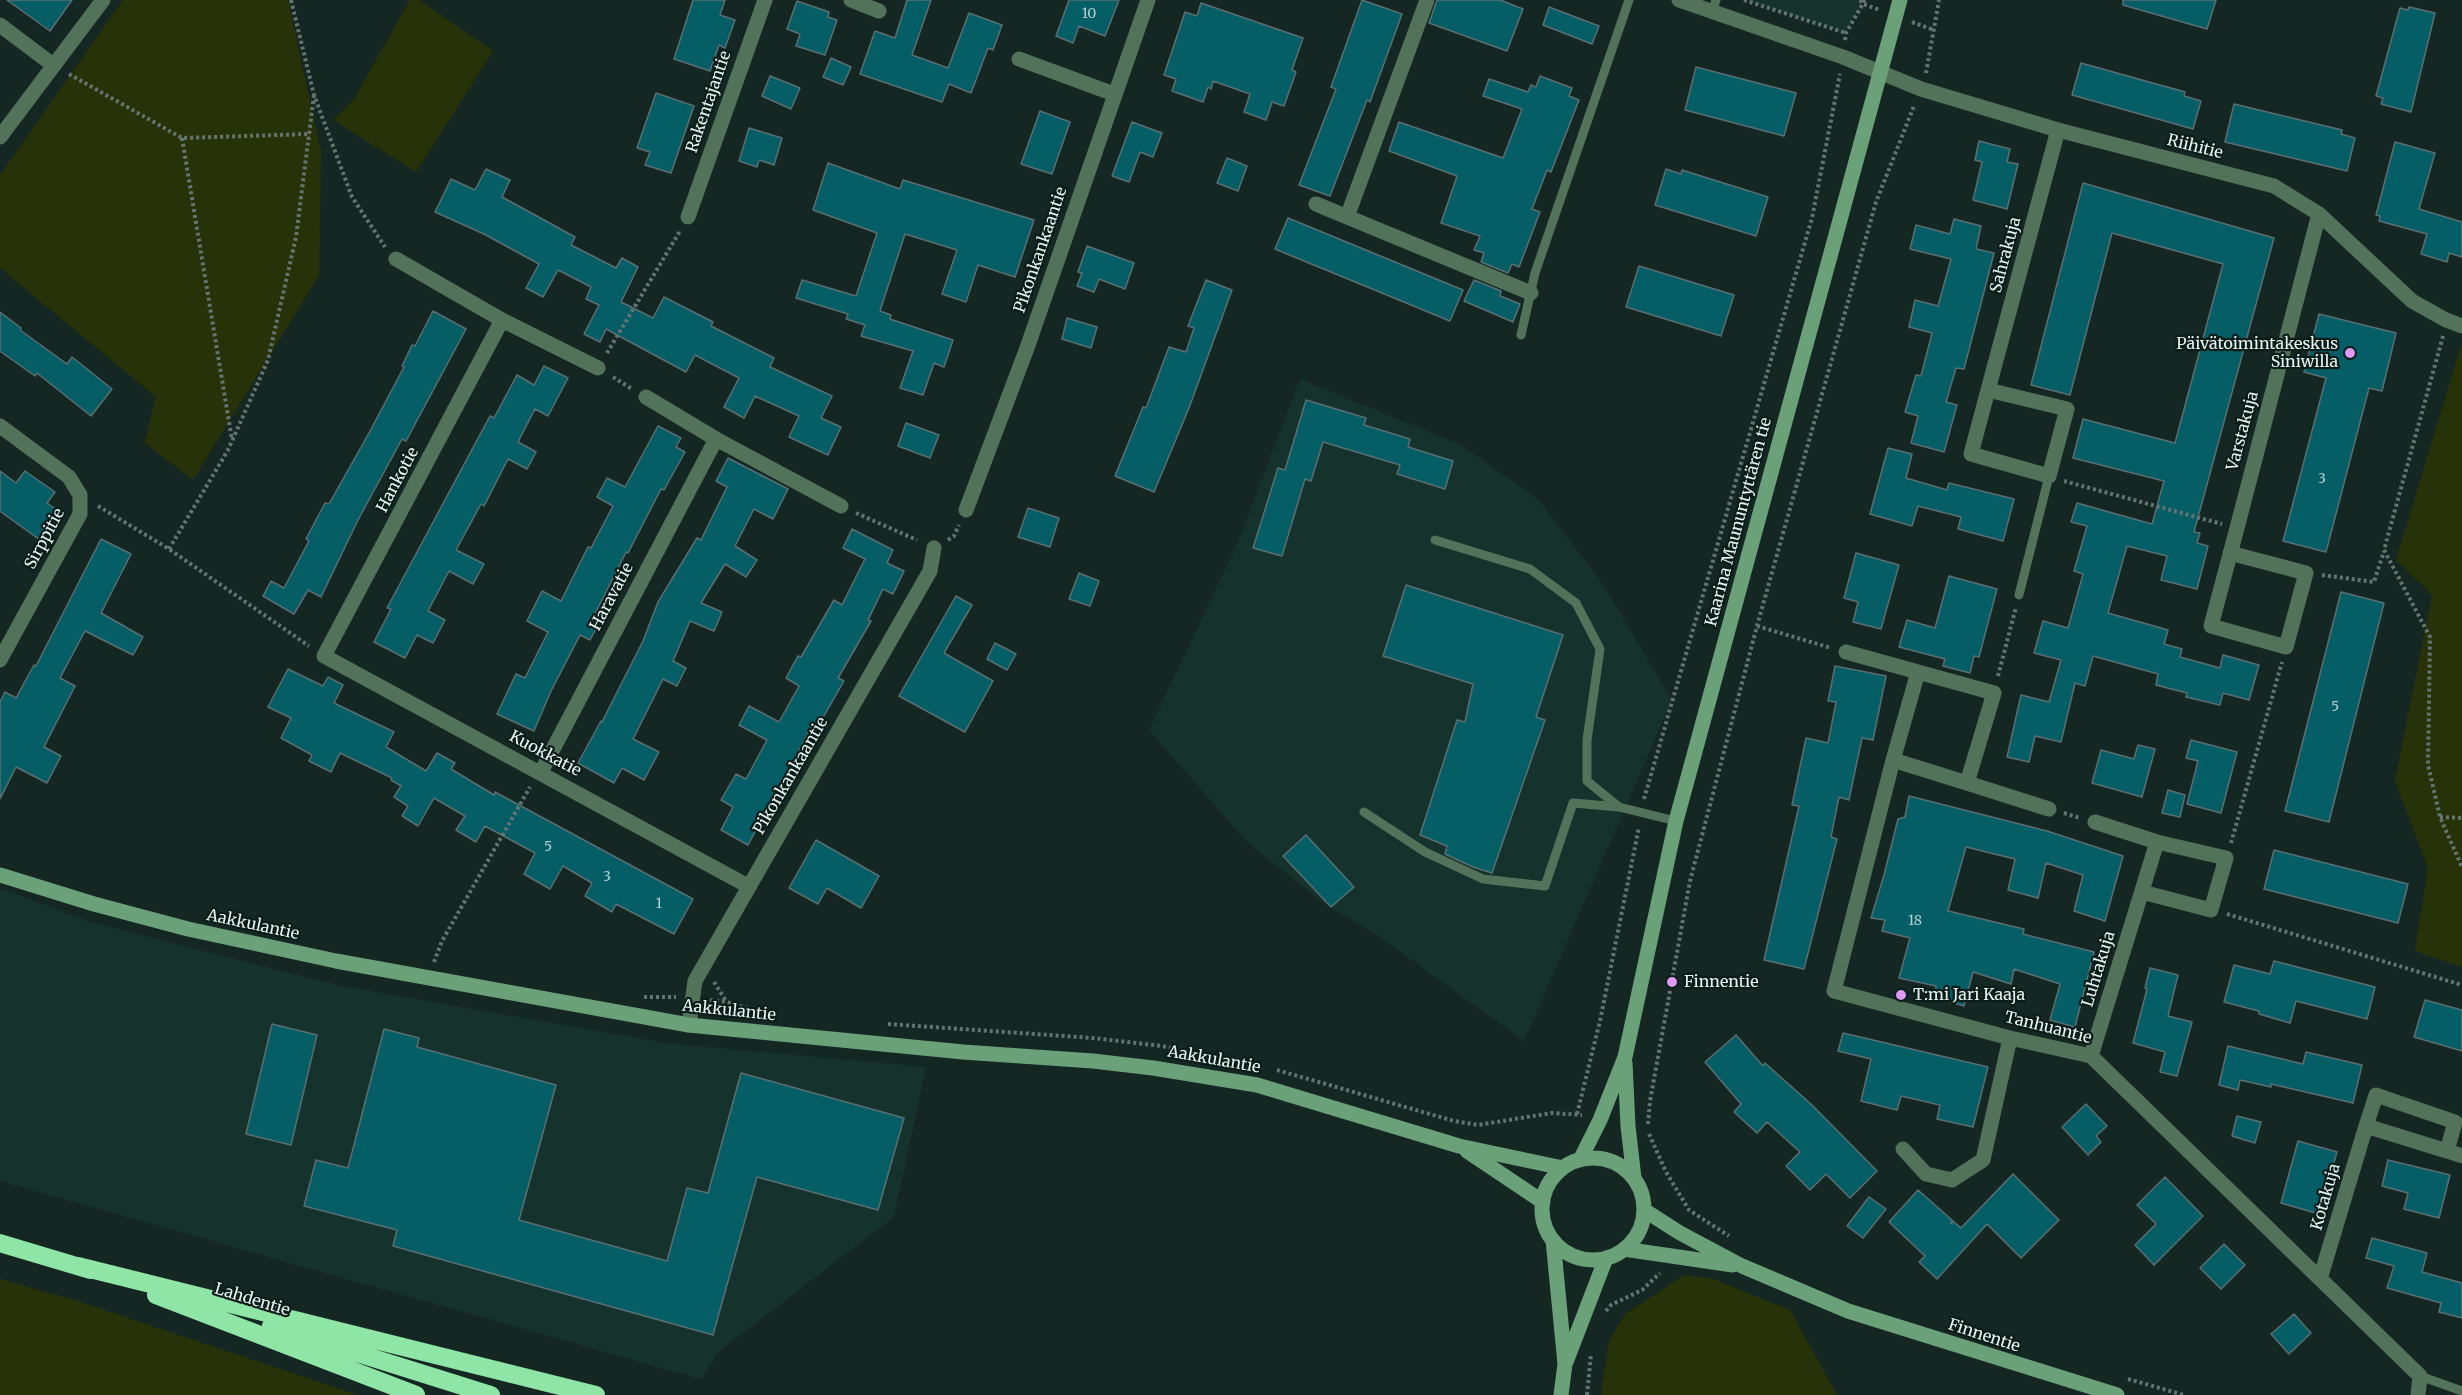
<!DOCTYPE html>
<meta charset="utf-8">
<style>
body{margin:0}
canvas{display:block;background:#142723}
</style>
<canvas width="2462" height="1395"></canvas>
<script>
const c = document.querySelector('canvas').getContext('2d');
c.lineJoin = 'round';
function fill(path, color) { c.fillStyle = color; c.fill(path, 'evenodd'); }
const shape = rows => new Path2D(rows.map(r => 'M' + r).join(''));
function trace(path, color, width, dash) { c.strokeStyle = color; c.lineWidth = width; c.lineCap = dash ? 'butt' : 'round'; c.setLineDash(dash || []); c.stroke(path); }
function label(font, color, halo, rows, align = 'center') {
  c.font = font + ' Merriweather,serif'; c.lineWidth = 4.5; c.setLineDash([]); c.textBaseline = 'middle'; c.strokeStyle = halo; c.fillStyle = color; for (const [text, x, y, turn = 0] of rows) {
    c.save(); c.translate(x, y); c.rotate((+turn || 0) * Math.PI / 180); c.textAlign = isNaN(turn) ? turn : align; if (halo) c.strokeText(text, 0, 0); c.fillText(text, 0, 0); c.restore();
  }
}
fill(shape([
 [1744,0,1865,0,1846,33],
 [1300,379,1461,445,1538,499,1603,584,1672,700,1524,1041,1377,935,1325,904,1248,843,1149,730,1238,542],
 [0,888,90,922,341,986,672,1044,926,1067,894,1217,718,1352,701,1379,0,1181]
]), '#16322d');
fill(shape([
 [123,0,288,0,321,151,319,275,193,480,145,443,156,397,0,268,0,175],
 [410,0,419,0,493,51,416,172,333,120,354,99],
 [2461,346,2462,347,2462,967,2415,951,2428,868,2395,781,2432,595,2396,560],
 [1684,1275,1713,1279,1790,1310,1837,1395,1601,1395,1609,1341,1625,1314],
 [0,1279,77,1301,358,1395,0,1395]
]), '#273208');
const building = shape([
 [7,0,72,0,50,31,7,0],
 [693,0,725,0,720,15,735,20,725,48,719,45,710,71,674,59,693,0],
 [907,0,931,0,912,55,948,68,969,13,1002,25,993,50,988,48,971,93,949,84,942,102,860,74,875,31,895,38,907,0],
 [1069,0,1119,0,1105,36,1079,26,1073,43,1056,36,1069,0],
 [1362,0,1402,14,1370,102,1367,100,1330,196,1299,185,1336,89,1331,87,1362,0],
 [1437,0,1500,0,1523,9,1507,51,1429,23,1437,0],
 [2123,0,2216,0,2207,29,2123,5,2123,0],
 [797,1,829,12,828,17,837,20,825,55,796,46,800,34,787,29,797,1],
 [1201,3,1303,38,1292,70,1296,72,1284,106,1272,102,1266,120,1244,112,1250,94,1213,81,1211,89,1208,87,1203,102,1172,91,1176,79,1164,75,1185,12,1197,16,1201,3],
 [1549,7,1599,26,1592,44,1543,25,1549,7],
 [2409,7,2435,13,2411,112,2381,104,2383,98,2376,96,2400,8,2408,10,2409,7],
 [831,58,851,67,843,85,823,77,831,58],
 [2081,63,2185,92,2184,96,2201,101,2193,129,2072,95,2081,63],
 [1696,67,1796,93,1784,136,1685,110,1696,67],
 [770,76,800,88,791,109,762,96,770,76],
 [1540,76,1572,88,1569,96,1579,100,1551,172,1547,170,1532,209,1540,212,1519,267,1512,264,1508,273,1481,262,1484,253,1474,250,1480,236,1441,223,1457,176,1389,151,1399,122,1503,158,1522,109,1483,96,1489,79,1528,92,1531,85,1536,87,1540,76],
 [656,93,694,106,671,173,645,165,650,152,637,148,656,93],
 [2234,104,2342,130,2341,134,2355,138,2347,171,2225,142,2234,104],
 [1040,111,1070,122,1052,174,1021,164,1040,111],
 [1132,122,1162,133,1153,157,1140,152,1129,182,1112,176,1132,122],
 [749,128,782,138,774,165,759,160,757,167,739,161,749,128],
 [1979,141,2010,149,2007,162,2018,164,2007,209,1973,200,1982,162,1975,160,1979,141],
 [2395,142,2435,153,2419,209,2462,222,2462,257,2449,253,2447,262,2421,254,2427,234,2379,221,2380,216,2376,215,2395,142],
 [1227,158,1247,166,1238,191,1217,183,1227,158],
 [828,163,900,189,903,180,1034,220,1015,277,978,265,966,302,942,294,957,250,905,234,880,311,891,315,890,319,953,340,944,367,934,363,923,395,900,388,913,351,861,336,865,325,846,319,848,314,796,298,802,280,856,296,877,233,813,210,828,163],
 [486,169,510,180,502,197,575,237,571,245,616,268,622,258,638,267,621,302,653,318,664,297,713,322,711,326,774,358,770,367,832,396,821,418,841,427,828,455,789,437,799,416,755,396,744,418,724,407,739,378,695,355,686,372,606,329,600,342,584,334,599,305,586,299,591,287,558,270,543,297,526,288,539,264,484,234,435,212,451,179,475,190,486,169],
 [1666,169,1681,174,1682,170,1768,197,1756,236,1655,205,1666,169],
 [2083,183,2274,238,2194,532,2200,533,2197,543,2208,546,2197,589,2161,580,2167,556,2127,546,2108,613,2168,630,2164,644,2182,649,2180,657,2220,668,2223,655,2259,665,2249,700,2223,693,2220,705,2186,697,2187,693,2156,685,2158,674,2093,656,2085,686,2075,683,2061,742,2035,736,2029,762,2007,757,2021,695,2049,702,2061,660,2034,653,2043,621,2068,628,2083,574,2074,571,2087,526,2071,522,2077,503,2152,524,2164,481,2073,458,2083,419,2175,443,2223,264,2112,233,2070,395,2031,385,2083,183],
 [1288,218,1463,290,1450,321,1275,249,1288,218],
 [1954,219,1981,226,1976,249,1994,253,1964,369,1956,368,1946,402,1957,405,1944,452,1911,443,1918,416,1905,412,1916,375,1921,376,1932,333,1909,327,1915,300,1938,306,1951,259,1910,249,1916,225,1950,234,1954,219],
 [1087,246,1134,263,1125,289,1099,279,1094,292,1077,286,1082,273,1078,272,1087,246],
 [1639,266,1734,295,1721,336,1626,307,1639,266],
 [1206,280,1232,290,1189,408,1154,492,1115,476,1143,407,1146,408,1169,347,1186,352,1194,328,1188,326,1206,280],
 [1474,280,1501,291,1500,296,1520,304,1513,322,1464,301,1474,280],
 [433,311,466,329,406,441,402,439,358,520,321,597,308,590,294,614,263,596,271,581,284,588,309,541,306,539,325,503,329,504,369,433,404,367,402,366,412,345,415,346,433,311],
 [0,312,21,328,20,330,67,364,72,357,112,389,91,416,37,373,35,376,0,351,0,312],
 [2319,314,2396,333,2382,391,2369,388,2326,552,2283,541,2326,378,2304,372,2319,314],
 [1067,318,1097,327,1091,348,1062,339,1067,318],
 [544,366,568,378,548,416,535,409,518,442,536,452,527,469,508,459,484,506,481,504,456,550,484,564,473,584,449,571,428,611,445,620,433,643,417,635,405,658,374,642,391,609,387,608,490,416,494,418,517,375,534,385,544,366],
 [1306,400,1366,418,1364,425,1410,439,1408,447,1453,461,1445,489,1397,474,1400,465,1323,442,1311,481,1305,479,1282,556,1253,548,1278,468,1285,470,1306,400],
 [906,423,939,435,930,458,898,446,906,423],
 [658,426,681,438,676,447,685,452,664,490,661,489,628,553,626,552,593,618,600,621,590,640,580,635,551,691,534,731,497,714,516,674,525,678,548,632,527,621,542,591,561,601,588,547,591,548,613,506,597,497,607,478,625,487,658,426],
 [1888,448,1912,454,1906,478,1947,490,1949,483,2014,499,2003,541,1958,529,1961,517,1918,506,1912,526,1870,514,1888,448],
 [728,458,788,489,773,519,754,509,735,546,757,560,746,577,725,564,701,603,722,612,714,631,690,621,673,661,686,668,677,686,663,679,633,739,659,752,644,780,622,768,614,783,578,763,601,721,602,722,643,641,658,602,697,538,701,540,727,487,716,481,728,458],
 [0,471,16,483,25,471,55,492,47,503,60,512,40,540,0,511,0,471],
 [1028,508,1059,518,1050,547,1018,537,1028,508],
 [852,529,893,550,887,563,904,571,893,594,883,589,868,620,871,621,838,678,844,681,817,728,812,725,776,795,781,798,772,814,766,811,748,845,721,830,733,807,721,800,736,774,746,779,767,740,739,725,749,706,779,722,799,686,786,678,798,656,801,657,834,600,842,605,865,559,843,548,852,529],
 [101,539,131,554,101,613,143,637,133,655,85,631,60,678,75,686,44,747,61,756,47,783,16,767,0,799,0,702,5,692,16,698,34,665,36,666,101,539],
 [1856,553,1899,565,1881,629,1853,622,1858,602,1844,598,1856,553],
 [1079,573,1099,581,1090,606,1069,599,1079,573],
 [1949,576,1997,589,1979,657,1974,656,1970,673,1943,666,1945,659,1899,647,1907,620,1935,628,1949,576],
 [1406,585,1563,635,1536,717,1545,720,1492,873,1473,867,1445,854,1447,846,1420,835,1457,720,1465,722,1473,684,1383,656,1406,585],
 [2341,592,2384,603,2329,822,2285,811,2341,592],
 [956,596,972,605,944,653,993,681,965,732,899,696,956,596],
 [995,643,1016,654,1007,670,987,659,995,643],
 [1835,666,1886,676,1873,740,1862,738,1849,800,1839,797,1831,837,1837,839,1804,969,1764,960,1799,806,1792,805,1806,738,1828,743,1836,702,1828,701,1835,666],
 [288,669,323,686,328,677,343,685,334,703,394,732,386,747,426,771,437,753,455,763,451,769,494,795,495,792,693,899,674,934,616,904,612,912,585,896,592,883,563,866,550,889,524,874,535,853,485,826,476,842,456,830,465,816,434,798,418,826,402,816,408,806,394,797,401,786,391,780,392,778,340,753,331,772,309,761,312,755,281,738,291,718,268,707,288,669],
 [2191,740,2237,752,2221,813,2187,804,2198,761,2186,758,2191,740],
 [2138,745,2155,749,2142,797,2092,783,2101,750,2134,759,2138,745],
 [2168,790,2185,795,2180,817,2162,813,2168,790],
 [1909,796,2047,831,2123,856,2105,921,2074,911,2083,875,2046,863,2038,898,2008,890,2015,859,1966,847,1948,911,2024,929,2023,934,2094,952,2075,1027,2050,1020,2060,984,2014,969,2011,984,1973,972,1964,1006,1934,997,1936,986,1899,978,1910,938,1882,931,1885,920,1871,918,1884,875,1898,819,1905,817,1909,796],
 [1306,835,1354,887,1331,907,1283,856,1306,835],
 [816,840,879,876,861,908,827,888,818,904,789,888,816,840],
 [2274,850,2408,884,2398,923,2264,889,2274,850],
 [2274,961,2375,987,2367,1019,2296,1001,2290,1023,2259,1014,2259,1011,2224,1002,2234,965,2270,974,2274,961],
 [2150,968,2178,975,2168,1016,2192,1022,2177,1076,2160,1072,2165,1052,2133,1043,2147,989,2145,988,2150,968],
 [2425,1000,2462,1010,2462,1051,2414,1037,2425,1000],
 [272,1024,317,1035,291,1145,246,1134,272,1024],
 [384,1029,419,1038,417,1047,556,1085,519,1220,667,1261,687,1188,708,1193,741,1073,904,1118,878,1210,757,1177,713,1335,393,1246,397,1230,304,1206,316,1160,348,1168,384,1029],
 [1843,1033,1988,1067,1973,1127,1937,1119,1940,1105,1901,1096,1897,1110,1861,1101,1871,1059,1838,1051,1843,1033],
 [1736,1035,1763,1066,1765,1063,1813,1106,1877,1171,1850,1198,1826,1174,1810,1190,1786,1166,1800,1152,1767,1122,1757,1133,1734,1112,1741,1104,1705,1062,1736,1035],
 [2228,1046,2303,1064,2306,1052,2362,1065,2353,1103,2271,1084,2271,1087,2240,1080,2238,1090,2219,1085,2228,1046],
 [2086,1104,2107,1126,2096,1136,2101,1142,2088,1155,2062,1127,2086,1104],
 [2237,1116,2261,1122,2255,1143,2232,1136,2237,1116],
 [2298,1141,2337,1152,2319,1214,2281,1203,2298,1141],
 [2388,1160,2450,1175,2439,1218,2404,1209,2408,1193,2382,1186,2388,1160],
 [2013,1174,2059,1220,2021,1258,1987,1224,1937,1279,1919,1262,1925,1256,1889,1222,1918,1190,1952,1220,1951,1224,1953,1221,1961,1228,2013,1174],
 [2165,1177,2203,1216,2154,1265,2135,1245,2156,1224,2137,1205,2165,1177],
 [1869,1197,1886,1209,1863,1238,1847,1226,1869,1197],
 [2372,1238,2427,1253,2422,1272,2462,1283,2462,1318,2439,1312,2441,1303,2387,1288,2394,1266,2366,1258,2372,1238],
 [2224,1244,2245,1265,2221,1289,2200,1268,2224,1244],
 [2294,1314,2311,1333,2289,1354,2271,1334,2294,1314]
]);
fill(building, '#055d66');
trace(building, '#5a6f72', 1.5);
trace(shape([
 [291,0,314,95,352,197,385,247],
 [1744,0,1846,33],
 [1860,0,1863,4,1880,10],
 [1912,22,1934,30],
 [1845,40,1846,33,1865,0],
 [1926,73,1939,0],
 [69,74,182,138,310,134],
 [182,138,232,440],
 [2443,336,2384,550,2430,637,2428,765,2440,817,2462,867],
 [607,353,680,231],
 [613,377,632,389],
 [2064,481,2222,524],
 [98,506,169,549,309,646],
 [856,513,917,540],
 [948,540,954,536,959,525],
 [169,549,228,450,268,360,296,237,314,95],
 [2322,575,2374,582,2384,551],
 [1757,626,1831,648],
 [1998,676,2016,607],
 [1644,799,1812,218,1840,74],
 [2064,813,2080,818],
 [2440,817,2462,818],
 [2231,843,2282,662],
 [2227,914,2462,985],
 [434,962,442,941,530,787],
 [714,982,726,1001],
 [644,997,676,997],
 [710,1000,726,1002,761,1012],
 [888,1024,1093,1038,1162,1046,1250,1063],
 [1277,1070,1454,1121,1478,1125,1552,1113,1582,1115],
 [1577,1114,1600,1021,1639,827],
 [1648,1124,1650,1101,1690,881,1757,626,1876,202,1914,106],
 [1649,1134,1666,1172,1689,1210,1729,1236],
 [1606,1311,1611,1305,1642,1290,1660,1273],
 [2128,1379,2184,1395],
 [1587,1395,1591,1354]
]), '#647471', 4, [3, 3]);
trace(shape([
 [1712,12,1716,0],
 [1521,335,1535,273,1629,0],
 [1435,540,1530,569,1576,603,1600,649,1587,740,1587,781,1619,807,1676,821],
 [2019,595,2049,476],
 [1364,812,1425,852,1483,879,1545,886,1573,803,1619,807],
 [2420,1376,2462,1391]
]), '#52735a', 9);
trace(shape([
 [851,0,879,11],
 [1679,0,1843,57,1921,89,2058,130,2274,186,2319,214,2412,301,2446,320,2462,326],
 [0,25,53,65],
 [1019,59,1114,94],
 [0,137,103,0],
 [1316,204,1531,293],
 [688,217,765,0],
 [1347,217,1427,0],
 [396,259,502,320,598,368],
 [502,320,324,656,748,886],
 [1988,390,2067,409,2049,476,1971,454,1988,390,2058,130],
 [646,397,716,439,841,506],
 [0,426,69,477,80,495,80,514,0,660],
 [966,510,1027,348,1148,0],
 [2230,553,2306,573,2286,647,2211,626,2237,528,2319,214],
 [1846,652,1918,672],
 [1893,760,1967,783,1994,693,1918,672,1893,760,1834,991,2010,1038,2091,1056,2420,1376,2418,1395],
 [541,772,716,439],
 [1967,783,2049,809],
 [2095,822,2157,842],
 [689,1025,695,981,930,571,934,548],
 [2091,1056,2157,842,2226,858,2211,910,2142,892],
 [1903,1149,1926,1174,1952,1180,1983,1160,2010,1038],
 [2447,1151,2462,1156],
 [2320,1279,2366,1126,2376,1095,2455,1122,2447,1151,2366,1126]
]), '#52735a', 15);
trace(shape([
 [0,875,94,904,188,929,336,961,689,1025,963,1052,1093,1061,1153,1068,1257,1085,1459,1146,1563,1168],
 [1625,1063,1628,1126,1634,1178],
 [1467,1151,1543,1202],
 '1542 1209a51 51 0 1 1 102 0a51 51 0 1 1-102 0Z',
 [1580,1160,1600,1120,1625,1057,1676,821,1900,0],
 [1644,1210,1680,1233,1742,1266,1848,1311,2117,1395],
 [1553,1240,1565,1364,1561,1395],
 [1624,1249,1733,1265],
 [1566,1362,1606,1258]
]), '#6ba178', 15);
trace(shape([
 [0,1243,90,1270],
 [78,1266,596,1395],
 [156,1295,416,1395],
 [271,1326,491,1395]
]), '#8fe5a5', 18);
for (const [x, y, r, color] of [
 [2350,353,6,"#dd99f3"],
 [1672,982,6,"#dd99f3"],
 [1901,995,6,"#dd99f3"]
]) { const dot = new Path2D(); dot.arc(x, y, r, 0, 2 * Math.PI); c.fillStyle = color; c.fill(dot); trace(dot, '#0a1d19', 2); }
label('14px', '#b0cfcf', null, [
 ["10",1089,14],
 ["3",2322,479],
 ["5",2335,707],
 ["5",548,847],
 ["3",607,877],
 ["1",659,904],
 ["18",1915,921]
]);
label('16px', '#e9f5f2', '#0a1d19', [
 ["Rakentajantie",709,102,-71],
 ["Riihitie",2195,147,14],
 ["Pikonkankaantie",1041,250,-71],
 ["Sahrakuja",2006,255,-75],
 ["Varstakuja",2243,431,-75],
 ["Hankotie",398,480,-62],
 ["Kaarina Maununtyttären tie",1739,522,-75],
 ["Sirppitie",45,539,-62],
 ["Haravatie",612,597,-62],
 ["Kuokkatie",545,754,28],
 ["Pikonkankaantie",791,776,-60],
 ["Aakkulantie",253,925,12],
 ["Luhtakuja",2099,969,-73],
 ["Aakkulantie",729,1011,6],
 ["Tanhuantie",2048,1028,14],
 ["Aakkulantie",1214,1060,10],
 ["Kotakuja",2326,1197,-74],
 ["Lahdentie",252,1300,17],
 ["Finnentie",1984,1336,18]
]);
label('16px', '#e9f5f2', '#0a1d19', [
 ["Päivätoimintakeskus",2338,344,"right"],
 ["Siniwilla",2338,362,"right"],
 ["Finnentie",1684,982],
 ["T:mi Jari Kaaja",1913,995]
], 'left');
</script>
